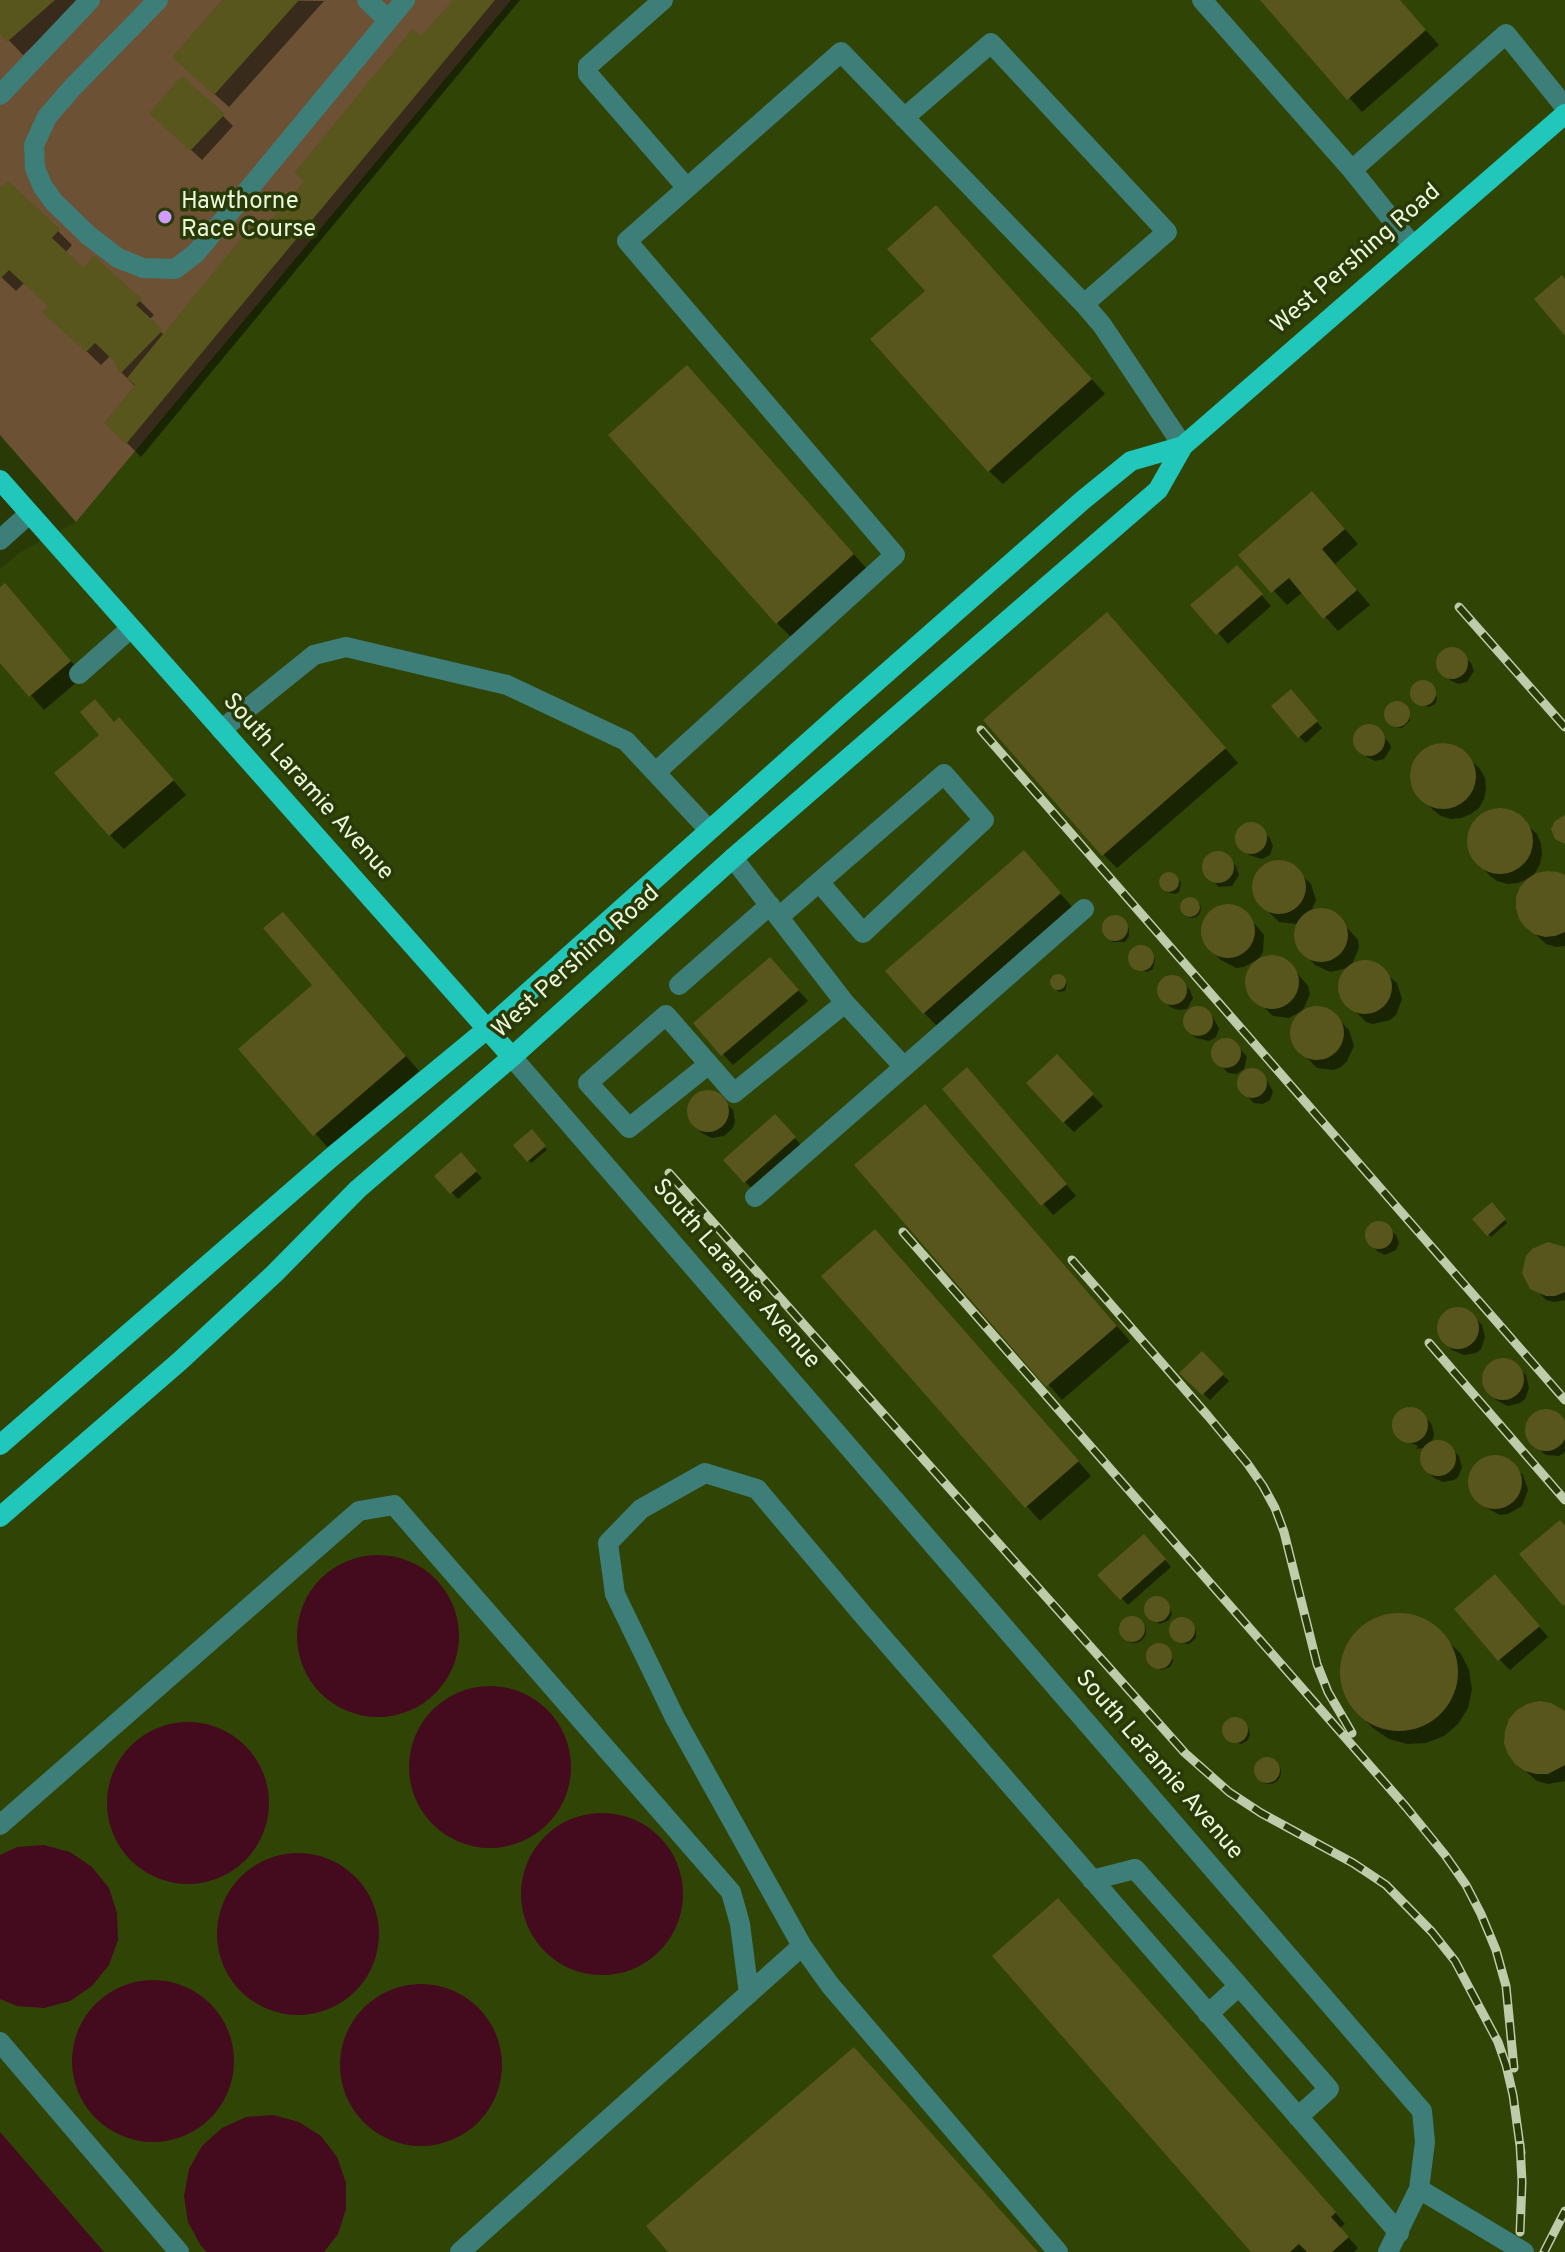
<!DOCTYPE html>
<style>
body{margin:0}
canvas{display:block;background:#293a06}
</style>
<canvas width="1565" height="2252"></canvas>
<script>
const c = document.querySelector('canvas').getContext('2d');
c.lineJoin = 'round';
function fill(path, color) { c.fillStyle = color; c.fill(path, 'evenodd'); }
const shape = rows => new Path2D(rows.map(r => 'M' + r).join(''));
function trace(path, color, width, dash) { c.strokeStyle = color; c.lineWidth = width; c.lineCap = dash ? 'butt' : 'round'; c.setLineDash(dash || []); c.stroke(path); }
function label(font, color, halo, rows, align = 'center') {
  c.font = font + ' Overpass,sans-serif'; c.lineWidth = 7; c.setLineDash([]); c.textBaseline = 'middle'; c.strokeStyle = halo; c.fillStyle = color; for (const [text, x, y, turn = 0] of rows) {
    c.save(); c.translate(x, y); c.rotate((+turn || 0) * Math.PI / 180); c.textAlign = isNaN(turn) ? turn : align; if (halo) c.strokeText(text, 0, 0); c.fillText(text, 0, 0); c.restore();
  }
}
fill(shape([
 [511,0,1565,0,1565,2252,0,2252,0,569,19,553,76,522]
]), '#304406');
fill(shape([
 [0,0,511,0,76,522,0,435]
]), '#6c5134');
fill(shape([
 '297 1636a81 81 0 1 1 162 0a81 81 0 1 1-162 0Z',
 '409 1767a81 81 0 1 1 162 0a81 81 0 1 1-162 0Z',
 '107 1803a81 81 0 1 1 162 0a81 81 0 1 1-162 0Z',
 '521 1894a81 81 0 1 1 162 0a81 81 0 1 1-162 0Z',
 [44,1845,70,1852,92,1867,109,1888,117,1913,118,1940,109,1965,92,1986,70,2001,44,2008,17,2006,0,1999,0,1855,17,1847],
 '217 1934a81 81 0 1 1 162 0a81 81 0 1 1-162 0Z',
 '72 2061a81 81 0 1 1 162 0a81 81 0 1 1-162 0Z',
 '340 2065a81 81 0 1 1 162 0a81 81 0 1 1-162 0Z',
 [273,2115,299,2122,321,2136,337,2157,346,2183,346,2209,338,2234,324,2252,207,2252,201,2246,188,2222,184,2196,189,2169,202,2146,222,2128,246,2117],
 [0,2132,104,2252,0,2252]
]), '#440a1d');
fill(shape([
 [0,0,84,0,23,55,0,31],
 [225,0,324,1,229,107,188,70],
 [456,0,520,0,141,457,107,423,136,387,122,373,116,361,110,356,101,365,59,325,50,306,25,282,16,291,0,276,0,188,58,231,72,245,65,253,83,270,140,301,154,315,149,320,164,335,261,235,421,39],
 [1262,0,1399,0,1439,45,1362,112],
 [223,116,233,126,202,160,162,123],
 [950,221,1105,394,1003,484,989,471,928,291],
 [700,381,867,569,791,637,777,623],
 [1326,507,1358,544,1335,564,1370,605,1338,631,1303,592,1287,605,1241,555],
 [1247,578,1271,606,1228,644,1193,605],
 [5,585,84,676,44,710,0,660,0,590],
 [1121,628,1238,763,1117,868,1103,854],
 [1452,650,1456,650,1471,663,1474,671,1467,682,1458,684,1450,680,1443,673,1439,665,1443,653],
 [1422,682,1432,688,1437,698,1435,704,1429,707,1418,704,1412,694,1413,688],
 [1297,698,1322,728,1306,743,1299,736],
 [1393,704,1403,705,1410,714,1410,721,1402,728,1396,727,1387,718,1386,712],
 [115,723,133,734,186,795,124,849,110,835],
 [1368,726,1377,729,1390,744,1391,748,1384,759,1375,761,1367,757,1355,741,1360,729],
 [1442,745,1452,746,1461,751,1480,769,1485,778,1486,789,1484,799,1479,808,1471,814,1461,818,1451,819,1441,816,1433,810,1415,790,1412,780,1413,770,1416,760,1423,753,1432,747],
 [1508,811,1518,816,1537,834,1541,844,1542,854,1540,864,1534,875,1565,878,1565,946,1556,947,1546,944,1527,926,1530,878,1518,883,1508,884,1497,881,1489,875,1472,855,1469,845,1469,835,1473,826,1480,818,1488,812],
 [1251,825,1255,825,1270,838,1273,846,1270,855,1262,859,1249,855,1242,848,1238,840,1240,831],
 [1217,853,1226,855,1236,866,1239,875,1232,886,1219,887,1205,873,1204,864,1209,856],
 [1277,862,1293,866,1311,884,1316,900,1310,914,1320,910,1336,915,1358,940,1359,948,1352,964,1372,962,1397,983,1402,999,1396,1015,1390,1020,1373,1024,1366,1022,1342,998,1340,982,1348,968,1330,972,1315,965,1299,947,1296,930,1303,920,1296,924,1279,922,1256,899,1254,882,1257,875,1270,863],
 [1037,867,1074,909,938,1027,924,1013],
 [1169,874,1174,875,1181,883,1179,892,1175,894,1167,892,1161,883,1162,878],
 '1183 909a9 9 0 1 1 18 0a9 9 0 1 1-18 0Z',
 [1227,905,1243,910,1264,935,1263,952,1257,962,1271,957,1287,961,1308,986,1310,994,1303,1010,1315,1008,1332,1013,1349,1030,1354,1046,1347,1061,1341,1067,1334,1070,1317,1068,1294,1045,1292,1028,1302,1011,1289,1018,1273,1016,1249,993,1247,985,1250,969,1257,960,1244,967,1236,968,1221,960,1210,949,1203,934,1206,918,1211,912],
 [1118,917,1129,929,1129,936,1125,942,1113,942,1105,933,1104,926,1111,918],
 [297,929,419,1071,329,1149,241,1049,315,985],
 [1140,947,1147,949,1155,959,1153,969,1147,972,1137,969,1131,960,1134,950],
 [780,970,808,1001,733,1065,695,1023],
 [1055,977,1059,977,1067,984,1065,991,1059,992,1052,985,1052,981],
 [1171,977,1183,983,1190,990,1193,998,1187,1009,1178,1010,1170,1007,1159,991,1160,983],
 [1198,1008,1206,1010,1213,1017,1219,1029,1216,1037,1209,1041,1196,1038,1189,1031,1185,1018,1189,1011],
 [1226,1040,1234,1042,1247,1057,1244,1069,1237,1074,1228,1073,1215,1059,1215,1046],
 [1067,1067,1103,1106,1074,1132,1064,1122],
 [1252,1070,1260,1073,1267,1080,1273,1092,1270,1100,1263,1104,1254,1103,1240,1089,1241,1077],
 [978,1080,1076,1196,1053,1215,945,1089],
 [711,1092,717,1094,733,1110,735,1122,733,1128,724,1136,712,1138,702,1133,694,1125,690,1120,688,1108,690,1102,699,1094],
 [939,1121,1130,1341,1062,1400,857,1165],
 [782,1123,801,1145,752,1188,745,1182],
 [532,1131,547,1150,531,1163,515,1145],
 [467,1162,482,1178,458,1199,437,1176],
 [1492,1205,1507,1223,1491,1237,1475,1219],
 [1380,1222,1396,1235,1399,1243,1396,1250,1385,1255,1377,1251,1370,1243,1366,1234,1372,1224],
 [889,1245,1091,1476,1040,1521,824,1276],
 [1565,1250,1565,1300,1554,1302,1546,1300,1527,1280],
 [1457,1309,1470,1313,1482,1325,1485,1337,1481,1349,1476,1353,1464,1355,1452,1350,1445,1342,1439,1331,1442,1319,1451,1311],
 [1201,1354,1229,1381,1210,1400,1182,1373],
 [1502,1360,1514,1364,1526,1375,1529,1388,1525,1399,1520,1403,1508,1406,1496,1400,1489,1393,1484,1381,1484,1376,1490,1365],
 [1415,1409,1431,1423,1434,1434,1433,1439,1427,1446,1437,1442,1447,1445,1459,1456,1462,1467,1458,1477,1454,1480,1443,1482,1434,1478,1426,1470,1421,1460,1424,1448,1416,1449,1418,1446,1399,1438,1395,1433,1394,1422,1396,1417,1404,1410],
 [1546,1411,1558,1414,1565,1421,1565,1452,1559,1456,1546,1455,1541,1451,1534,1444,1528,1432,1531,1420,1535,1415],
 [1502,1458,1523,1475,1528,1490,1522,1506,1508,1514,1500,1515,1485,1507,1478,1500,1473,1493,1471,1477,1474,1469,1486,1459],
 [1150,1543,1171,1567,1128,1605,1100,1575],
 [1505,1587,1548,1637,1510,1670,1500,1660],
 [1158,1599,1169,1607,1172,1614,1169,1620,1160,1624,1150,1617,1146,1609,1151,1600],
 [1396,1615,1415,1617,1432,1625,1461,1654,1469,1670,1472,1689,1468,1708,1458,1724,1444,1736,1426,1743,1407,1744,1389,1739,1373,1728,1358,1713,1347,1697,1342,1679,1343,1661,1350,1643,1362,1628,1378,1619],
 [1179,1619,1188,1621,1196,1631,1196,1638,1189,1644,1181,1643,1172,1633,1173,1623],
 '1122 1631a12 12 0 1 1 24 0a12 12 0 1 1-24 0Z',
 [1160,1646,1171,1654,1173,1661,1170,1667,1161,1670,1151,1664,1148,1656,1153,1647],
 [1565,1714,1565,1781,1548,1784,1537,1781,1516,1763],
 [1237,1720,1248,1728,1250,1735,1247,1741,1241,1744,1228,1738,1225,1730,1230,1721],
 '1257 1772a12 12 0 1 1 24 0a12 12 0 1 1-24 0Z',
 [1068,1911,1345,2224,1340,2228,1358,2248,1354,2252,1253,2252]
]), '#0007');
fill(shape([
 [0,0,55,0,7,42,0,34],
 [222,0,299,0,214,95,172,57],
 [453,0,495,0,126,444,104,423,135,385,127,378,253,224,261,232,279,210,273,204,281,197,286,204,304,181,294,173,413,28,421,36],
 [1260,0,1400,0,1426,30,1347,100],
 [182,76,225,114,190,151,149,113],
 [8,181,60,229,52,238,83,267,94,256,142,299,136,305,163,330,120,374,113,360,95,343,86,352,42,312,48,306,9,270,0,279,0,185,2,187],
 [936,205,1092,379,988,472,870,339,925,291,887,249],
 [1562,275,1565,279,1565,336,1534,299],
 [687,365,854,554,776,624,608,435],
 [1312,491,1345,529,1322,549,1357,590,1323,619,1289,578,1271,593,1238,555],
 [1237,565,1263,594,1216,635,1190,605],
 [5,583,71,661,29,697,0,663,0,587],
 [1107,612,1226,748,1102,856,983,720],
 '1436 663a16 16 0 1 1 32 0a16 16 0 1 1-32 0Z',
 '1410 693a13 13 0 1 1 26 0a13 13 0 1 1-26 0Z',
 [1291,689,1318,721,1298,738,1271,706],
 [95,699,114,722,119,717,174,780,109,836,54,773,99,735,80,712],
 '1384 714a13 13 0 1 1 26 0a13 13 0 1 1-26 0Z',
 '1353 740a16 16 0 1 1 32 0a16 16 0 1 1-32 0Z',
 '1410 776a33 33 0 1 1 66 0a33 33 0 1 1-66 0Z',
 '1467 841a33 33 0 1 1 66 0a33 33 0 1 1-66 0Z',
 [1565,815,1565,844,1555,839,1551,829,1555,821],
 '1235 838a16 16 0 1 1 32 0a16 16 0 1 1-32 0Z',
 [1024,850,1061,893,923,1014,885,971],
 '1202 867a16 16 0 1 1 32 0a16 16 0 1 1-32 0Z',
 '1252 887a27 27 0 1 1 54 0a27 27 0 1 1-54 0Z',
 [1547,871,1558,872,1565,875,1565,932,1555,936,1545,937,1534,934,1525,927,1519,919,1516,908,1516,897,1520,887,1527,879,1536,873],
 '1159 882a10 10 0 1 1 20 0a10 10 0 1 1-20 0Z',
 '1180 907a10 10 0 1 1 20 0a10 10 0 1 1-20 0Z',
 '1201 931a27 27 0 1 1 54 0a27 27 0 1 1-54 0Z',
 '1294 935a27 27 0 1 1 54 0a27 27 0 1 1-54 0Z',
 [283,912,406,1056,313,1136,238,1049,312,985,263,928],
 '1102 928a13 13 0 1 1 26 0a13 13 0 1 1-26 0Z',
 '1128 958a13 13 0 1 1 26 0a13 13 0 1 1-26 0Z',
 '1245 982a27 27 0 1 1 54 0a27 27 0 1 1-54 0Z',
 [770,957,799,990,721,1056,693,1023],
 '1338 987a27 27 0 1 1 54 0a27 27 0 1 1-54 0Z',
 '1050 982a8 8 0 1 1 16 0a8 8 0 1 1-16 0Z',
 '1157 990a15 15 0 1 1 30 0a15 15 0 1 1-30 0Z',
 '1290 1033a27 27 0 1 1 54 0a27 27 0 1 1-54 0Z',
 '1183 1021a15 15 0 1 1 30 0a15 15 0 1 1-30 0Z',
 '1211 1053a15 15 0 1 1 30 0a15 15 0 1 1-30 0Z',
 [1057,1054,1094,1094,1063,1123,1026,1083],
 [967,1067,1067,1184,1041,1206,942,1089],
 '1237 1083a15 15 0 1 1 30 0a15 15 0 1 1-30 0Z',
 '687 1111a21 21 0 1 1 42 0a21 21 0 1 1-42 0Z',
 [925,1104,1117,1326,1046,1387,854,1165],
 [775,1114,796,1137,744,1183,723,1160],
 [532,1129,546,1146,527,1162,513,1145],
 [461,1152,477,1171,450,1194,434,1176],
 [1492,1202,1506,1219,1487,1236,1472,1219],
 '1365 1235a14 14 0 1 1 28 0a14 14 0 1 1-28 0Z',
 [875,1229,1079,1461,1025,1508,821,1276],
 [1548,1242,1565,1247,1565,1292,1555,1296,1546,1296,1530,1289,1522,1273,1526,1256,1532,1249],
 '1437 1328a21 21 0 1 1 42 0a21 21 0 1 1-42 0Z',
 [1202,1351,1224,1374,1202,1395,1179,1373],
 '1482 1379a21 21 0 1 1 42 0a21 21 0 1 1-42 0Z',
 '1392 1425a18 18 0 1 1 36 0a18 18 0 1 1-36 0Z',
 '1525 1430a21 21 0 1 1 42 0a21 21 0 1 1-42 0Z',
 '1420 1458a18 18 0 1 1 36 0a18 18 0 1 1-36 0Z',
 '1468 1482a27 27 0 1 1 54 0a27 27 0 1 1-54 0Z',
 [1560,1520,1565,1526,1565,1604,1563,1606,1519,1554],
 [1144,1534,1166,1559,1120,1600,1097,1575],
 [1495,1574,1540,1626,1498,1661,1454,1609],
 '1144 1609a13 13 0 1 1 26 0a13 13 0 1 1-26 0Z',
 '1340 1672a59 59 0 1 1 118 0a59 59 0 1 1-118 0Z',
 '1119 1629a13 13 0 1 1 26 0a13 13 0 1 1-26 0Z',
 '1169 1630a13 13 0 1 1 26 0a13 13 0 1 1-26 0Z',
 '1146 1656a13 13 0 1 1 26 0a13 13 0 1 1-26 0Z',
 [1539,1701,1551,1703,1565,1711,1565,1765,1548,1774,1536,1774,1525,1771,1515,1764,1508,1754,1504,1743,1505,1731,1509,1719,1517,1710,1527,1704],
 '1222 1730a13 13 0 1 1 26 0a13 13 0 1 1-26 0Z',
 '1254 1770a13 13 0 1 1 26 0a13 13 0 1 1-26 0Z',
 [1058,1898,1336,2212,1331,2217,1349,2237,1332,2252,1307,2252,1299,2244,1290,2252,1251,2252,992,1956],
 [854,2047,1038,2252,668,2252,646,2226]
]), '#58561d');
trace(shape([
 [158,0,72,88,47,117,34,145,35,168,43,187,54,202,88,235,118,258,143,268,175,269,196,253,405,0],
 [367,0,388,20],
 [663,0,588,66,588,74,687,188],
 [1202,0,1352,170,1413,246],
 [0,95,90,0],
 [904,118,991,43,1167,232,1084,304],
 [1352,170,1506,34,1565,107],
 [0,540,29,514],
 [79,674,131,628],
 [221,730,314,655,346,647,507,685,626,741,709,830],
 [656,772,895,555,627,241,841,52,1084,304,1102,325,1183,446],
 [779,917,819,882,944,774,984,820,863,933,819,882],
 [679,985,770,905],
 [845,1003,904,1067,1084,909],
 [512,1057,1422,2111,1425,2142,1419,2189,1388,2252],
 [709,1064,629,1128,588,1083,666,1015,734,1093,845,1003,733,858],
 [755,1197,904,1067],
 [0,1825,359,1511,394,1505,731,1892,740,1924,749,1994],
 [1092,1880,1135,1869,1239,1986],
 [802,1946,830,1985,1058,2252],
 [1208,2014,1239,1986,1329,2089,1298,2117],
 [0,2042,179,2252],
 [1419,2189,1524,2252],
 [460,2252,802,1946,675,1718,615,1594,608,1543,641,1509,705,1473,757,1489,863,1615,1399,2233]
]), '#3e7e78', 20);
trace(shape([
 [0,480,512,1057],
 [0,1445,333,1156,487,1029,842,712,1083,500,1131,461,1183,446],
 [0,1517,180,1361,274,1274,358,1189,512,1057,733,858,1158,490,1183,446,1565,114]
]), '#21c7bb', 20);
const rail = shape([
 [1459,607,1565,727],
 [981,730,1565,1400],
 [669,1173,1185,1753,1229,1792,1261,1813,1353,1863,1386,1885,1432,1932,1455,1961,1498,2042,1506,2065,1513,2095,1521,2153],
 [903,1232,1406,1807,1445,1855,1466,1885,1481,1914,1496,1950,1506,1986,1514,2068],
 [1072,1260,1208,1416,1247,1463,1263,1486,1275,1508,1284,1532,1317,1664,1328,1692,1352,1733],
 [1429,1343,1565,1500],
 [1520,2232,1522,2182,1520,2144],
 [1544,2252,1565,2211]
]);
trace(rail, '#bfccab', 9);
trace(rail, '#293a06', 6, [18]);
for (const [x, y, r, color] of [
 [165,217,8,"#d09dff"]
]) { const dot = new Path2D(); dot.arc(x, y, r, 0, 2 * Math.PI); c.fillStyle = color; c.fill(dot); trace(dot, '#293a06', 3); }
label('24px', '#ebf7dc', '#293a06', [
 ["Hawthorne",181,203],
 ["Race Course",181,231]
], 'left');
label('24px', '#ebf7dc', '#293a06', [
 ["West Pershing Road",1357,260,-41],
 ["South Laramie Avenue",307,788,48],
 ["West Pershing Road",577,963,-42],
 ["South Laramie Avenue",735,1275,49],
 ["South Laramie Avenue",1158,1766,49]
]);
</script>
